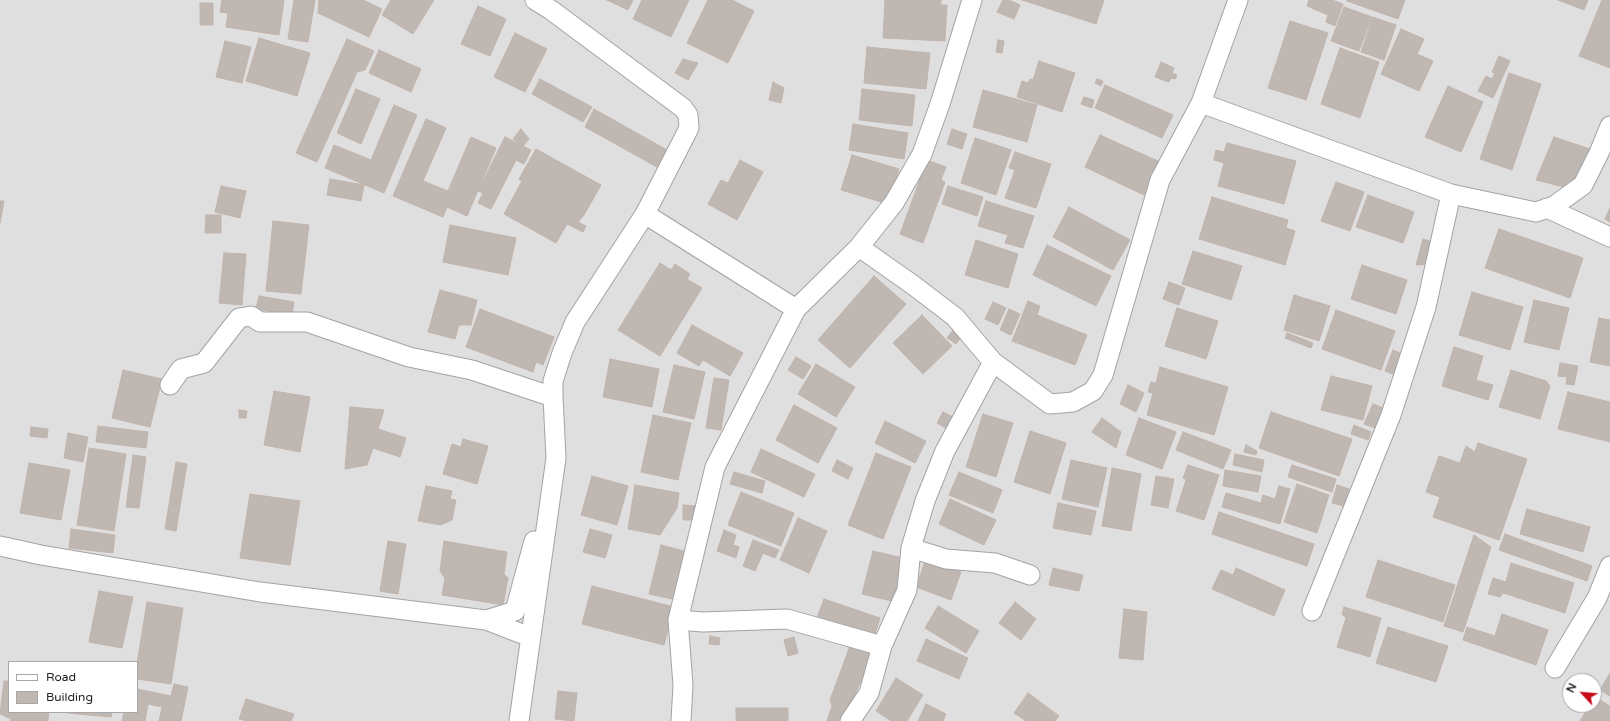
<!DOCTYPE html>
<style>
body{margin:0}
#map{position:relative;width:1610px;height:721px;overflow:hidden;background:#f1eee9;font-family:"Varela Round",sans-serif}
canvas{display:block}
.legend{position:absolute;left:8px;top:661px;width:130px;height:52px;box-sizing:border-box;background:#fff;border:1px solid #a7a7a7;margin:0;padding:5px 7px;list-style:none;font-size:12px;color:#222}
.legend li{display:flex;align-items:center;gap:8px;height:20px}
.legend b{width:20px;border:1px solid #a7a7a7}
.north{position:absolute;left:1562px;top:673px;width:40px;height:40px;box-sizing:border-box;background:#fff;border:1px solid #a7a7a7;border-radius:50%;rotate:296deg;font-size:11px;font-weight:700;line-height:16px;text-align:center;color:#222}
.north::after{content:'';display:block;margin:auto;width:14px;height:18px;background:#c60d19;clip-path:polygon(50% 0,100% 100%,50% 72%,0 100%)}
</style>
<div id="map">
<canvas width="1610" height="721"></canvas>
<ul class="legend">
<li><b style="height:5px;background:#fff"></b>Road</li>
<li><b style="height:11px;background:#bfb7b2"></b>Building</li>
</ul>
<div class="north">N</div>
</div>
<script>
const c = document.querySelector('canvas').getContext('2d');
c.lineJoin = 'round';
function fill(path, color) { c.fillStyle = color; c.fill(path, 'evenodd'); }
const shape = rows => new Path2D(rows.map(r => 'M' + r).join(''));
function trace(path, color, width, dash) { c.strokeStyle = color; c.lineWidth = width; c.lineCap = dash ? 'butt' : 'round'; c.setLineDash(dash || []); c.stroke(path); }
fill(shape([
 [0,0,1610,0,1610,721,0,721],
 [9,662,137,662,137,712,9,712],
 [1570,681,1594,681,1594,705,1570,705]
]), '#e0dfdf');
const building = shape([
 [222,0,284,0,279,35,226,27,228,13,220,12,222,0],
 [294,0,315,0,308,42,288,39,294,0],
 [319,0,363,0,382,9,369,37,318,13,319,0],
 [391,0,434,0,413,34,382,15,391,0],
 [607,0,633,0,628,10,607,0],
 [642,0,689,0,671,37,633,19,642,0],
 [708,0,732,0,754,11,728,63,687,43,708,0],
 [885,0,941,0,941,5,947,5,945,41,883,38,885,0],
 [1003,0,1009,0,1020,5,1014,19,997,12,1003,0],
 [1022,0,1104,0,1096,24,1022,0],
 [1309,0,1332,0,1343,4,1335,26,1326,22,1328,15,1307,6,1309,0],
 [1347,0,1405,0,1398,19,1347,1,1347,0],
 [1558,0,1588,0,1584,10,1558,0],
 [1602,0,1610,0,1610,68,1579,56,1602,0],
 [200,3,213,3,213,25,200,25,200,3],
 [478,6,506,19,490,56,461,44,478,6],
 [1344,7,1372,17,1359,51,1331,41,1344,7],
 [1373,17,1396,25,1384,60,1361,52,1373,17],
 [1290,21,1328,33,1306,100,1268,88,1290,21],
 [1401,29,1424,39,1417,54,1433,61,1419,91,1381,74,1401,29],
 [515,33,547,49,525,92,494,77,515,33],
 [259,38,310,53,297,96,246,81,259,38],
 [347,39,374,51,365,70,357,72,317,162,296,153,347,39],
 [998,40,1004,41,1002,53,996,52,998,40],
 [225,41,251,47,242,83,216,77,225,41],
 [867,47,930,53,926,89,864,83,867,47],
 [1340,48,1379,62,1360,118,1321,104,1340,48],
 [379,50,421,69,411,92,369,73,379,50],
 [1499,56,1510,61,1493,98,1478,91,1486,76,1492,79,1495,73,1492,72,1499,56],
 [683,59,698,63,688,80,675,73,683,59],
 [1039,61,1075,73,1062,112,1017,97,1022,81,1028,83,1030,79,1033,80,1039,61],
 [1161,62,1174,68,1172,73,1177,75,1175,79,1171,78,1169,82,1155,77,1161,62],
 [1509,73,1541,84,1512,170,1480,159,1509,73],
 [540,79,592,107,583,122,532,94,540,79],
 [1097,79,1103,81,1101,86,1095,83,1097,79],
 [773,82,784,88,781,103,769,100,773,82],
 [1105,85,1173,115,1162,138,1095,108,1105,85],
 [1448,86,1483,102,1461,152,1425,137,1448,86],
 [356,89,380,99,361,144,337,133,356,89],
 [862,89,915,95,912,126,859,120,862,89],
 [983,90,1037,105,1027,142,973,127,983,90],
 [1084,97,1094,100,1092,108,1081,104,1084,97],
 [394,105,417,115,384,193,325,168,334,145,371,160,394,105],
 [594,109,667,150,657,167,585,127,594,109],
 [426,119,446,128,423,181,448,191,471,137,496,148,467,216,447,207,443,217,393,196,426,119],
 [853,124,908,133,904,159,849,150,853,124],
 [521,129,529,139,523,146,513,139,521,129],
 [952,129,967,134,962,149,947,144,952,129],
 [1100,135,1160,162,1144,195,1085,167,1100,135],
 [505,137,531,150,524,164,516,160,491,209,478,203,483,193,478,191,505,137],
 [1554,137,1590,149,1572,189,1536,180,1554,137],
 [975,138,1011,150,996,195,961,183,975,138],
 [1227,143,1296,161,1284,204,1218,186,1224,163,1214,160,1216,150,1224,152,1227,143],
 [536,149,601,185,584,215,578,222,586,226,583,232,567,224,556,243,504,214,522,181,519,179,536,149],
 [1015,152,1051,164,1036,208,1005,198,1015,170,1009,168,1015,152],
 [852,155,899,169,888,204,841,190,852,155],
 [740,160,763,172,737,220,708,204,721,180,728,183,740,160],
 [927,160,946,167,941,180,945,182,923,243,900,234,927,160],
 [330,179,364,185,361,201,327,195,330,179],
 [1336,182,1364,192,1350,231,1321,221,1336,182],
 [221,186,246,191,240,218,215,212,221,186],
 [948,186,983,197,977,216,942,204,948,186],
 [1368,195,1414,212,1403,243,1356,227,1368,195],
 [1212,197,1288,220,1286,228,1295,231,1285,265,1199,239,1212,197],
 [0,201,4,201,0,223,0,201],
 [986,201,1034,216,1023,248,1005,243,1008,235,978,226,986,201],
 [1069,207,1130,240,1113,270,1053,237,1069,207],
 [1610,208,1610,222,1605,219,1610,208],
 [206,215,221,215,221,233,205,233,206,215],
 [273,221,309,225,301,294,266,291,273,221],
 [450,225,516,238,508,275,443,262,450,225],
 [1499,229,1583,258,1570,298,1485,268,1499,229],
 [1423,239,1436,243,1431,264,1416,265,1423,239],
 [976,240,1018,254,1008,288,965,275,976,240],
 [1047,245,1111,276,1096,306,1033,275,1047,245],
 [1193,251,1242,266,1231,300,1182,284,1193,251],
 [224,253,246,254,242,305,219,303,224,253],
 [660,263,671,270,675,264,690,274,687,279,702,288,660,356,618,330,660,263],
 [1362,265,1407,280,1396,314,1351,299,1362,265],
 [874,276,906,304,850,368,818,340,874,276],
 [1169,282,1185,288,1179,305,1163,299,1169,282],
 [440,290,477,300,471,325,459,325,455,339,428,332,440,290],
 [1472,292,1523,307,1510,350,1459,335,1472,292],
 [1294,295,1330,306,1319,341,1284,330,1294,295],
 [259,296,294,302,292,315,256,309,259,296],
 [1534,300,1569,308,1559,350,1524,342,1534,300],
 [1028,301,1040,306,1037,315,1087,335,1075,365,1012,341,1028,301],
 [993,302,1006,308,998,325,985,319,993,302],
 [1177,308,1218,321,1206,359,1165,346,1177,308],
 [480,309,554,337,543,365,536,362,533,372,466,347,480,309],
 [1009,309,1020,314,1011,335,1000,330,1009,309],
 [1336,310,1395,331,1381,370,1322,349,1336,310],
 [922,315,952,346,923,374,893,343,922,315],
 [1599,318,1610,320,1610,366,1590,362,1599,318],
 [692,325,743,353,730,376,703,360,699,366,677,353,692,325],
 [956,326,962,336,956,344,947,338,956,326],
 [1287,333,1313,343,1311,348,1285,338,1287,333],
 [1454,347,1483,356,1476,380,1493,385,1488,400,1442,386,1454,347],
 [1393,350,1405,355,1398,376,1385,371,1393,350],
 [796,357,811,366,803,379,788,370,796,357],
 [610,359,659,369,652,407,603,397,610,359],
 [1560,363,1578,366,1574,385,1566,384,1567,377,1558,376,1560,363],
 [816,364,855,387,836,417,798,394,816,364],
 [674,365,705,372,694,419,663,412,674,365],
 [1160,367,1228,387,1214,435,1147,415,1153,393,1148,392,1151,382,1156,383,1160,367],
 [123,370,162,379,150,427,112,418,123,370],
 [1511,370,1546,381,1550,386,1540,419,1499,407,1511,370],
 [1331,376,1372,386,1363,420,1321,410,1331,376],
 [714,378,729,380,721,430,706,428,714,378],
 [1128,385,1144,393,1136,412,1120,404,1128,385],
 [274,391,310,397,300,452,264,445,274,391],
 [1568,392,1610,402,1610,442,1558,429,1568,392],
 [1373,404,1386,409,1378,429,1364,424,1373,404],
 [794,405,837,428,818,463,776,440,794,405],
 [350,407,384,410,378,429,406,438,400,457,373,448,367,465,345,469,350,407],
 [239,410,247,411,246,418,239,418,239,410],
 [943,412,959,420,953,432,937,423,943,412],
 [1271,412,1352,439,1339,476,1259,448,1271,412],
 [983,414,1013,423,996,477,966,467,983,414],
 [653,415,691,423,678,480,641,472,653,415],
 [1102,418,1121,432,1116,448,1092,432,1102,418],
 [1139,418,1176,432,1162,469,1126,455,1139,418],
 [885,421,926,441,915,463,875,443,885,421],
 [1354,425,1371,432,1368,440,1351,434,1354,425],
 [98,426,148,432,146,448,96,442,98,426],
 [31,427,48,429,47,438,30,436,31,427],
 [1030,431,1066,443,1050,494,1014,482,1030,431],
 [1183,432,1231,450,1223,469,1176,450,1183,432],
 [68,433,88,437,83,462,64,458,68,433],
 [463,439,488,446,477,484,443,474,452,444,461,447,463,439],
 [1478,443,1527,459,1499,540,1433,517,1440,497,1426,492,1439,456,1460,463,1466,446,1475,452,1478,443],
 [1246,445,1257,451,1256,455,1244,452,1246,445],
 [89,448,126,454,114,531,77,525,89,448],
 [761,449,815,474,804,497,751,472,761,449],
 [876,453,911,467,883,539,848,525,876,453],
 [1235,454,1264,460,1262,472,1233,465,1235,454],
 [133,455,146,457,139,508,126,507,133,455],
 [837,460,853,468,848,479,832,471,837,460],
 [1071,460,1107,468,1098,507,1062,499,1071,460],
 [176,462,187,464,176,531,165,529,176,462],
 [29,463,70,470,61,520,20,513,29,463],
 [1188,465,1219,475,1204,520,1176,511,1186,480,1183,478,1188,465],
 [1292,465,1336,479,1332,492,1288,477,1292,465],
 [1112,468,1141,474,1131,531,1102,526,1112,468],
 [1225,470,1261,476,1258,492,1223,486,1225,470],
 [734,472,765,481,762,493,730,484,734,472],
 [959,472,1002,490,993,513,949,495,959,472],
 [592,476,628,486,617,525,581,515,592,476],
 [1156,476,1174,479,1168,508,1151,505,1156,476],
 [1297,484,1329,495,1317,533,1284,522,1297,484],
 [635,485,679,493,677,508,660,535,628,529,635,485],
 [1337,485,1349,489,1343,506,1332,503,1337,485],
 [426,486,452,491,450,499,456,500,452,520,441,525,418,521,426,486],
 [1279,486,1290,489,1280,524,1222,507,1226,493,1261,503,1263,495,1275,499,1279,486],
 [741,492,794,513,781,546,728,525,741,492],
 [250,494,300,501,290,565,240,558,250,494],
 [950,499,996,520,984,545,939,524,950,499],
 [1058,503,1096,511,1091,535,1053,528,1058,503],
 [683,505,698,506,697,520,683,520,683,505],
 [1527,509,1590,527,1583,552,1520,534,1527,509],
 [1219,512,1314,544,1307,566,1212,534,1219,512],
 [798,518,827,531,809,573,780,560,798,518],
 [71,529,115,535,113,553,69,548,71,529],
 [590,529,612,535,605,558,583,552,590,529],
 [724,530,736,535,733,545,739,547,736,558,717,551,724,530],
 [1505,534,1592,566,1587,581,1499,550,1505,534],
 [1474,535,1491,547,1463,632,1444,626,1474,535],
 [753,540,779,550,775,558,763,553,755,571,743,566,753,540],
 [388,541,406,544,398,594,380,591,388,541],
 [444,541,507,552,504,574,508,578,503,605,442,595,445,578,440,571,444,541],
 [661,545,684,551,672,599,649,594,661,545],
 [873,551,907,559,896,602,862,594,873,551],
 [926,559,961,572,951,600,916,587,926,559],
 [1378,560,1455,585,1443,622,1366,597,1378,560],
 [1511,563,1574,583,1565,613,1503,593,1500,597,1488,594,1493,578,1506,582,1511,563],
 [1053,568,1083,575,1079,591,1049,585,1053,568],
 [1236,568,1285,590,1274,616,1212,589,1221,570,1233,575,1236,568],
 [592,586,674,607,664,645,582,624,592,586],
 [99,591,133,597,122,648,89,642,99,591],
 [824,599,880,618,874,637,817,618,824,599],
 [147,602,183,608,171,684,137,679,137,664,147,602],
 [1015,602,1036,619,1021,640,999,623,1015,602],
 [938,606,979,631,966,653,925,628,938,606],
 [1344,607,1381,618,1370,657,1337,647,1346,618,1342,614,1344,607],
 [1124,609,1147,612,1143,660,1119,658,1124,609],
 [1502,614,1548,630,1536,665,1463,640,1467,627,1495,636,1502,614],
 [1388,627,1448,646,1436,682,1376,663,1388,627],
 [710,636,720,638,719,645,709,644,710,636],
 [794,637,798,653,788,656,784,640,794,637],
 [926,639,968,658,959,679,917,661,926,639],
 [850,646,873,654,843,721,827,721,832,706,830,700,850,646],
 [1610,673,1610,696,1600,690,1610,673],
 [896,678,923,695,907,721,891,721,876,711,896,678],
 [4,681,9,681,9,712,49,712,48,721,10,721,11,719,0,714,4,681],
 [174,684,188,687,181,721,159,721,162,707,148,704,145,721,122,721,124,712,137,712,137,689,171,696,174,684],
 [558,691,577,693,574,721,555,719,558,691],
 [1028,693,1059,716,1055,721,1026,721,1014,713,1028,693],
 [1595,697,1610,706,1610,721,1580,721,1590,705,1594,705,1595,697],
 [246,699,294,714,291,721,247,721,239,719,246,699],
 [926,704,946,714,943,721,918,721,926,704],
 [736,708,788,708,788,721,736,721,736,708],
 [67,712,112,712,111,717,67,713,67,712]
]);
fill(building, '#bfb7b2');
trace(building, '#c2b4ac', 1);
const minor = shape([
 [1201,103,1451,194,1536,212,1554,206,1583,185,1599,153,1610,126],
 [1547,208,1610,237],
 [645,214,796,309],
 [859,247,913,285,955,317,993,362,1050,404,1073,402,1093,391,1103,375,1160,180,1201,103,1238,0],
 [170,385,181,369,204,363,239,318,251,316,260,322,307,322,409,357,472,370,553,397],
 [0,546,41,555,260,592,486,620,530,637],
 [911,548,946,559,995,563,1030,575],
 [1312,611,1391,415,1426,307,1451,194],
 [486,620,515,611,534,541],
 [678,620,703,622,787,619,882,646],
 [1555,668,1597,598,1610,566],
 [519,721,556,458,553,397,553,381,562,353,575,322,645,214,689,128,688,115,683,108,551,10,535,0],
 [681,721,683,685,678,620,715,467,796,309,859,247,894,203,922,154,940,104,972,0],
 [850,721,869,693,882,646,907,590,911,548,925,501,945,451,993,362]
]);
trace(minor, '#a3a3a3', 21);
trace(minor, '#fff', 19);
</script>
